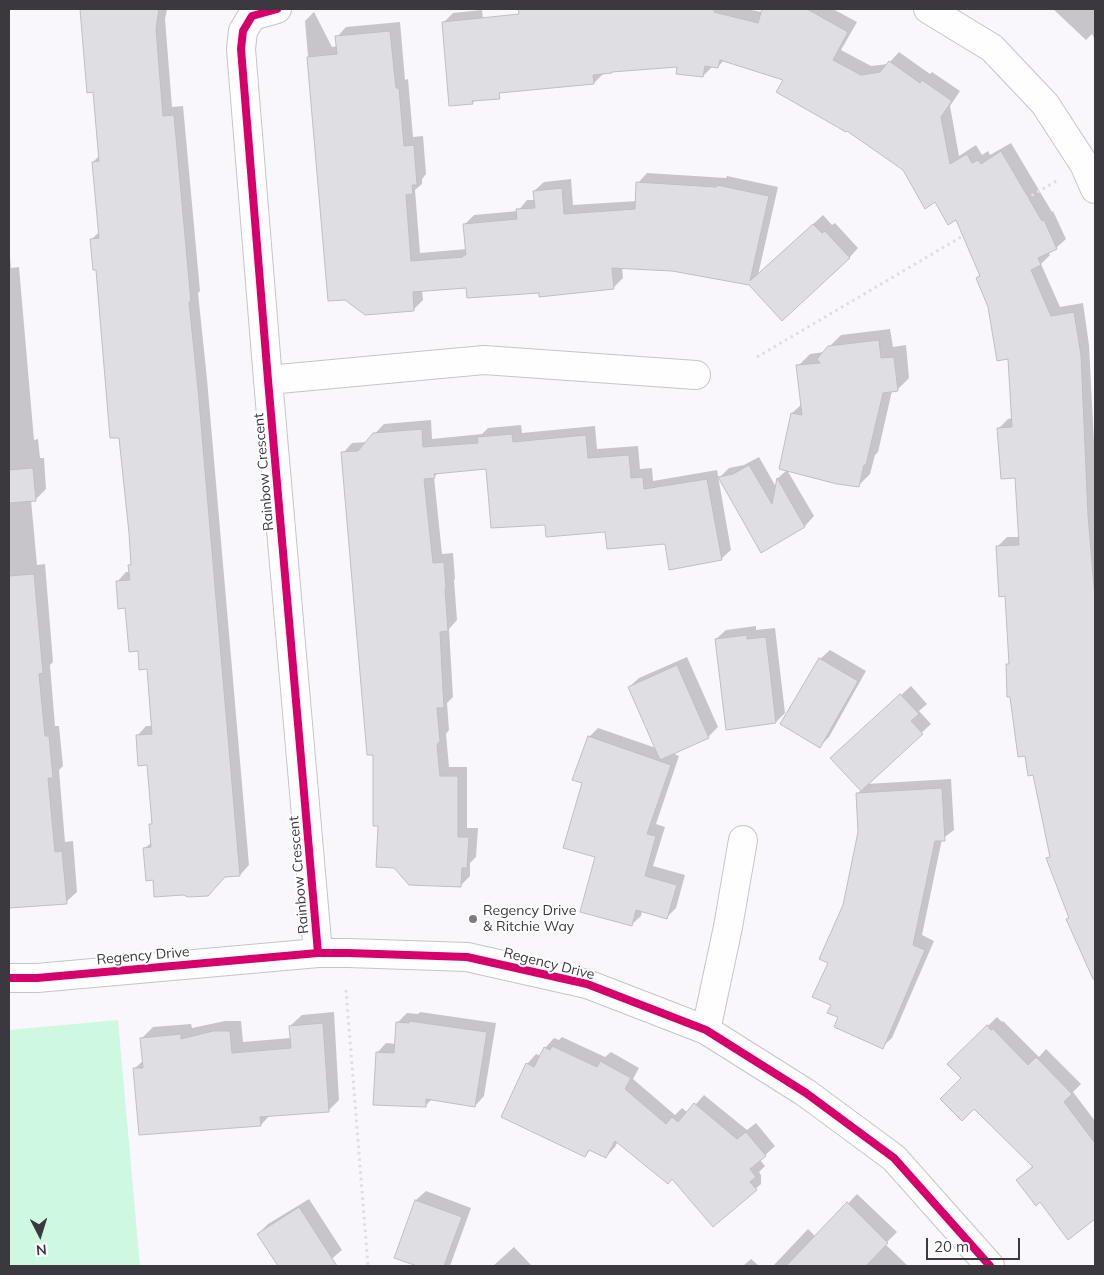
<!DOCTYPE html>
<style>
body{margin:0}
#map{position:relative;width:1104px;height:1275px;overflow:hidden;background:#f9f7fc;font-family:Mulish,sans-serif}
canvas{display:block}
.frame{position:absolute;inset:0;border:10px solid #3b393f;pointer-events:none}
.north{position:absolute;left:15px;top:1210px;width:50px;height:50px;-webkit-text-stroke:4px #fff;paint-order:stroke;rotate:175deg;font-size:14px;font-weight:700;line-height:20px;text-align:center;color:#3b393f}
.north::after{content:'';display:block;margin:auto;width:18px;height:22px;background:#3b393f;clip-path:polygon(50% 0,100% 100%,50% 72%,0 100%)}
.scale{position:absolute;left:926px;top:1238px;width:94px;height:22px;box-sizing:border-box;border:2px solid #3b393f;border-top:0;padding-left:6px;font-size:15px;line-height:18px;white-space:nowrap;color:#3b393f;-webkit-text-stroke:4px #fff;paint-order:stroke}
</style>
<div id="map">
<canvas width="1104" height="1275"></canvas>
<div class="frame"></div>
<div class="north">N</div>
<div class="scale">20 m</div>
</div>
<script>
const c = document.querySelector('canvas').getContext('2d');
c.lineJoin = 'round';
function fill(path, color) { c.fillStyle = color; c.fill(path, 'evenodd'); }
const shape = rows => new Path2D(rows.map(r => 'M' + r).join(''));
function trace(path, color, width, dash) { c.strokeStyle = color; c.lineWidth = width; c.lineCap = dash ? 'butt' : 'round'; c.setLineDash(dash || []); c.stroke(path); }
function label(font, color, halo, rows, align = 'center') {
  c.font = font + ' Mulish,sans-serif'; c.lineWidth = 4; c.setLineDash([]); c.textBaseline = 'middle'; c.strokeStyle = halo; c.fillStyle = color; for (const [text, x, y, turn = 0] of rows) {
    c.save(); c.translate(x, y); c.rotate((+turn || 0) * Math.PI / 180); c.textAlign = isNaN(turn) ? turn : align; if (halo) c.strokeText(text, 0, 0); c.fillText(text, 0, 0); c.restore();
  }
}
fill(shape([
 [118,1020,140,1266,9,1266,9,1030]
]), '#cff8e0');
fill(shape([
 [71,9,167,9,165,19,172,107,183,106,200,291,198,293,207,379,249,865,240,875,154,879,145,848,152,842,150,825,153,822,148,764,137,736,146,726,153,726,148,668,139,650,117,582,126,572,130,572,130,566,132,563,125,470,92,239,99,232,93,162,99,156,94,91,81,10],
 [520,9,746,9,762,12,764,9,833,9,857,22,841,50,871,66,888,64,899,52,930,74,932,72,960,91,950,106,959,156,976,145,982,155,988,151,990,155,1011,143,1052,212,1053,211,1066,239,1056,248,1048,252,1050,255,1041,264,1060,307,1083,303,1089,345,1095,462,1095,961,1089,964,1048,859,1051,856,1034,774,1007,665,1010,661,1006,595,997,547,1007,537,1020,537,1016,477,999,428,1008,419,1013,418,1009,357,977,278,981,274,957,218,935,201,904,170,785,79,724,60,718,67,713,66,703,76,678,66,613,70,603,74,594,83,525,89],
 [1053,9,1095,9,1095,40,1092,34,1086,40],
 [482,10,491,89,472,103,443,23,453,13],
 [314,12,332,47,337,46,337,37,346,27,400,22,405,80,408,79,413,137,423,136,426,174,422,179,422,184,415,190,420,253,467,249,465,224,474,215,518,211,527,200,535,200,534,191,544,182,571,179,573,205,637,201,638,183,647,173,726,178,727,176,778,187,758,275,823,215,832,225,835,223,858,248,849,258,749,284,673,270,622,267,623,278,613,288,540,291,467,286,422,290,423,300,413,310,346,299,329,300,305,21],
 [9,244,11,268,19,267,34,440,38,439,40,458,44,458,46,489,35,500,31,500,37,565,45,564,53,662,50,665,55,726,59,726,63,766,59,770,65,842,73,841,77,892,66,902,9,907],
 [890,329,893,347,906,345,909,378,897,390,892,391,878,452,875,455,870,474,858,486,787,470,814,516,805,526,762,551,720,477,729,468,744,465,759,457,776,487,778,478,787,470,792,413,802,404,798,366,810,354,824,352,841,335],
 [431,420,432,439,482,434,488,428,521,425,522,433,595,426,597,449,638,446,640,469,652,468,653,481,717,470,731,550,721,559,666,543,606,530,546,523,487,468,439,472,434,477,442,554,453,553,455,579,454,580,457,620,449,629,453,697,447,703,449,730,446,734,449,767,467,767,467,828,478,828,476,857,470,863,470,876,460,886,380,825,374,753,343,453,352,443,367,442,384,424],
 [756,626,756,630,775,628,785,713,776,722,716,639,726,630],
 [830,650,866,671,829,737,820,746,820,659],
 [687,657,718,727,708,737,672,753,679,756,656,824,665,827,653,866,685,875,676,908,667,917,642,911,641,916,631,925,597,856,583,783,589,737,598,728,656,748,629,687,639,678],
 [911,686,927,704,919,711,931,724,866,784,951,779,954,830,942,839,922,935,934,941,892,1038,882,1047,839,1017,832,1005,829,962,845,905,860,832,857,794,861,790,841,749],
 [334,1012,339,1100,328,1111,270,1115,261,1125,134,1069,144,1060,142,1038,153,1027,191,1024,192,1028,225,1021,241,1021,243,1042,291,1038,290,1026,302,1015],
 [420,1012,496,1023,484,1096,475,1106,432,1099,425,1106,377,1053,386,1043,396,1044,397,1023,407,1013,418,1014],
 [997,1017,1002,1022,1003,1021,1039,1057,1046,1049,1081,1084,1073,1092,1095,1121,1095,1221,1093,1219,1041,1201,1017,1180,1033,1166,962,1078,949,1064],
 [562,1037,605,1057,611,1052,639,1068,633,1079,675,1115,682,1108,688,1113,704,1095,747,1130,756,1123,775,1146,760,1160,765,1166,759,1172,761,1175,761,1184,751,1193,673,1178,618,1141,615,1147,606,1157,591,1149,585,1156,527,1064,536,1054,541,1056,545,1048,554,1038,559,1040],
 [426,1191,471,1208,450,1266,417,1266,417,1265,396,1257,416,1200],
 [857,1194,897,1232,885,1244,907,1265,906,1266,773,1266,808,1229,816,1237],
 [309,1199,342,1250,328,1262,330,1266,280,1266,258,1234,268,1224],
 [514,1247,532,1266,493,1266],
 [751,1259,759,1266,743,1266]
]), '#0003');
const building = shape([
 [80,9,159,9,156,29,163,116,174,115,191,302,189,302,198,389,240,876,225,877,208,896,188,897,183,895,154,897,153,880,146,881,143,848,151,847,149,824,152,824,147,765,138,766,136,735,152,734,147,669,139,670,138,651,129,652,125,608,118,609,116,581,130,580,128,565,131,565,129,533,119,438,110,438,96,270,93,270,90,239,99,238,92,162,99,161,93,92,87,93,80,9],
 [518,9,714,9,714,12,758,23,762,9,807,9,848,32,833,60,861,75,880,72,889,61,920,83,922,80,952,101,941,117,950,164,967,154,972,163,978,160,981,164,1001,151,1042,221,1044,220,1057,249,1038,258,1041,265,1031,270,1051,316,1074,312,1081,355,1088,515,1095,598,1095,980,1093,979,1066,919,1069,918,1046,858,1050,857,1033,775,1028,776,1025,756,1018,757,1010,697,1007,697,1006,664,1009,664,1005,596,999,597,996,546,1019,545,1015,478,1001,479,997,428,1012,427,1008,359,997,361,988,307,976,278,980,276,956,220,948,225,935,202,925,209,903,170,847,131,846,132,776,92,783,80,720,60,718,68,705,66,703,77,676,74,677,67,612,72,612,73,593,75,594,84,499,93,500,99,472,101,473,104,449,106,442,22,519,14,518,9],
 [390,31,396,88,399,88,404,146,414,145,417,185,412,185,413,194,406,195,411,261,463,257,463,255,466,255,463,224,517,219,516,209,535,208,533,191,562,188,564,214,635,209,636,182,716,187,717,185,769,196,750,281,813,224,822,233,825,231,850,258,782,321,749,285,672,271,612,268,614,289,539,297,539,293,467,298,466,288,413,292,414,311,365,315,345,300,328,301,307,57,337,54,335,36,390,31],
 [879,340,881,358,894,357,898,391,883,393,866,465,864,465,859,487,837,484,779,469,791,413,802,415,796,365,820,363,817,359,828,346,879,340],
 [422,429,423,447,478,443,477,437,512,434,513,442,586,435,588,458,629,455,631,478,643,477,644,489,707,479,722,560,669,570,665,544,607,549,605,532,546,537,545,525,491,528,486,469,434,474,435,478,424,479,433,563,444,562,446,589,445,589,448,631,440,632,444,708,437,708,440,741,437,745,440,776,458,776,458,837,469,837,467,868,462,868,461,887,409,885,394,868,376,867,378,826,373,826,373,755,367,755,341,452,358,451,373,433,422,429],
 [749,465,772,504,777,478,805,527,761,553,718,477,733,474,749,465],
 [33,468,36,501,9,503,9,470,33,468],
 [34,574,43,673,39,674,45,736,49,736,53,778,48,778,55,852,62,851,67,904,9,908,9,576,34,574],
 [747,635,747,639,766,637,776,723,726,730,715,639,747,635],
 [819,658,858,681,820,748,780,724,819,658],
 [677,665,709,738,660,760,628,687,677,665],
 [900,694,919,714,911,721,923,734,861,791,830,758,900,694],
 [588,736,671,765,647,834,656,836,645,876,677,885,667,919,636,910,632,926,580,912,595,857,563,848,582,783,572,780,588,736],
 [942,788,945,841,935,841,913,945,925,950,883,1049,834,1027,838,1017,827,1013,831,1005,812,997,828,963,819,959,843,905,858,832,856,793,942,788],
 [409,1021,487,1032,475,1107,426,1099,426,1107,373,1105,376,1052,394,1053,396,1022,409,1023,409,1021],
 [323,1023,329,1112,260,1117,261,1126,139,1135,133,1068,143,1068,140,1038,181,1034,181,1039,213,1031,230,1031,232,1053,291,1048,289,1026,323,1023],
 [987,1025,991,1030,993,1029,1028,1065,1036,1057,1072,1094,1064,1102,1095,1143,1095,1219,1068,1240,1040,1202,1036,1206,1016,1180,1033,1167,974,1109,962,1121,940,1099,961,1078,947,1064,987,1025],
 [552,1046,597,1067,600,1061,631,1078,625,1089,666,1124,672,1117,678,1122,694,1103,737,1139,746,1132,766,1156,750,1169,756,1177,750,1182,757,1190,713,1227,672,1179,668,1184,615,1141,606,1158,589,1150,585,1157,501,1117,526,1063,534,1067,544,1047,550,1050,552,1046],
 [415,1200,462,1217,444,1266,417,1266,394,1258,415,1200],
 [847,1202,888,1243,866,1266,786,1266,847,1202],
 [299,1207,337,1266,278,1266,257,1234,299,1207]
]);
fill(building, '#dfdee2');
trace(building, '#c0bec3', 1);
const minor = shape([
 [277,9,252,16,243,31,241,49,268,380,318,953],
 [928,9,992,48,1045,104,1084,164,1095,189],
 [268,380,484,360,696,375],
 [9,978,37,978,318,953,348,953,467,957,587,984,706,1030,806,1093,894,1158,990,1266],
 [706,1030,728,927,743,840]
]);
trace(minor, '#c6c4c9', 30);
trace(shape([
 [757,357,1058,180],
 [346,990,368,1266]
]), '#dedddf', 3, [2.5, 4]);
trace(minor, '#fefeff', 28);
trace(shape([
 [277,9,252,16,243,31,241,49,268,380,318,953],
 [9,978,37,978,318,953,348,953,467,957,587,984,706,1030,806,1093,894,1158,990,1266]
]), '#d6006c', 8);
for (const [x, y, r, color] of [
 [473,919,5,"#7e7c81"]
]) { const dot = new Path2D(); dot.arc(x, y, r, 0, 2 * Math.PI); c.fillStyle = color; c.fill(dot); trace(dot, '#fff', 2); }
label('14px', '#3b393f', '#fff', [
 ["Rainbow Crescent",264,472,-95],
 ["Rainbow Crescent",299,875,-95],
 ["Regency Drive",143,956,-5],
 ["Regency Drive",549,964,14]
]);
label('14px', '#3b393f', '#fff', [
 ["Regency Drive",483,911],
 ["& Ritchie Way",483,927]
], 'left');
</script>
